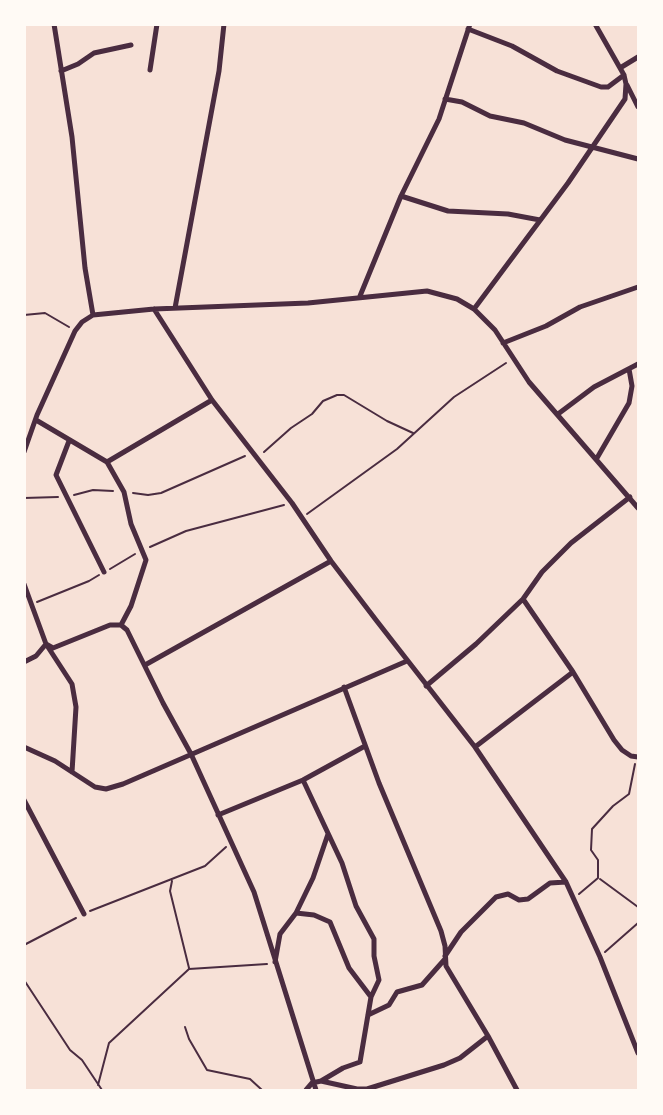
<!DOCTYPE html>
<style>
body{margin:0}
#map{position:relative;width:663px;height:1115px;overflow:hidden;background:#f7e1d7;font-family:Montserrat,sans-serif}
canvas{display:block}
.frame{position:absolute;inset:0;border:26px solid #fffaf5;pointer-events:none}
</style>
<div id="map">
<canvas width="663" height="1115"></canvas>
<div class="frame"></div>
</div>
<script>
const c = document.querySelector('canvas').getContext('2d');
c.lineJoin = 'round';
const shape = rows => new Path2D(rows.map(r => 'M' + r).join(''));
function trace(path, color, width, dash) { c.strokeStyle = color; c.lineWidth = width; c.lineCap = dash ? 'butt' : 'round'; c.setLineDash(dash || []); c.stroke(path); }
trace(shape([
 [24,315,45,313,69,327],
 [264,452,291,428,312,414,323,401,337,395,344,395,387,421,413,433],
 [133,493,148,495,161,493,245,456],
 [74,495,93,490,113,491],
 [24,498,58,497],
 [307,514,397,449,454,397,506,363],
 [150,547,186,531,284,505],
 [110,569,135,554],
 [37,602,89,581,99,575],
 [600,879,638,907],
 [172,881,170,891,189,968],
 [579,894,598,878,598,860,591,850,592,829,613,806,629,794,635,764],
 [90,911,205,866,226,847],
 [24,945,76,918],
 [605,952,638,923],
 [24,980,70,1050,82,1060,102,1090],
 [185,1027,189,1039,207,1070,250,1079,262,1090],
 [98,1085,109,1043,189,969,267,964]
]), '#4a2c40', 2);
trace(shape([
 [54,24,72,137,85,268,93,315],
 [468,29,512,46,557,71,601,87,608,87,624,75],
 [620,68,638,57],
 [150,70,157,24],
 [61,71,78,64,94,53,131,45],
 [627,85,638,107],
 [445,99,462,102,490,116,524,123,565,140,638,159],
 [401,196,448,211,508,214,540,220],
 [360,296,401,196,439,119,470,24],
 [175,308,219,71,224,24],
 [154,309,212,400,292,503,331,561,376,620,475,747,566,882,600,957,638,1053],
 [474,309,568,183,625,99,626,84,624,75,595,24],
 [503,343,546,326,580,307,638,287],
 [558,414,594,387,638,364],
 [36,420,107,462,124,492,131,524,146,560,131,606,121,625],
 [69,441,56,475,104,572],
 [24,452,37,415,75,331,82,322,93,315,154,309,308,303,427,291,457,299,474,309,495,330,529,382,638,508],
 [597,458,629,403,632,386,629,369],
 [107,462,212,400],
 [24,584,46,644,53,648,110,625,121,625,127,630,163,703,191,754,254,892,316,1090],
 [523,599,573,672,614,740,622,750,631,756,638,757],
 [24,662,36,656,46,644,72,684,76,707,72,772],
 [145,665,331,561],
 [426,686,476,644,523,599,542,572,571,543,630,497],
 [344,687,379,783,441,931,445,946,446,966,488,1036,517,1090],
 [24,747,55,761,95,787,106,789,123,784,407,661],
 [475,747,573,672],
 [303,780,342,863,356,906,374,939,374,956,379,980,371,997,360,1062,343,1068,321,1081,312,1083,306,1090],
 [24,800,84,914],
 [218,815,303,780,365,746],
 [296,913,314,915,330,922,349,968,371,997],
 [445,956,461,932,496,897,508,894,519,900,528,899,550,883,566,882],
 [275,962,280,934,296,913,313,878,328,834],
 [368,1015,389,1005,397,992,422,985,445,959],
 [321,1081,357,1089,367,1089,444,1065,460,1058,488,1036]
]), '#4a2c40', 5);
</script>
